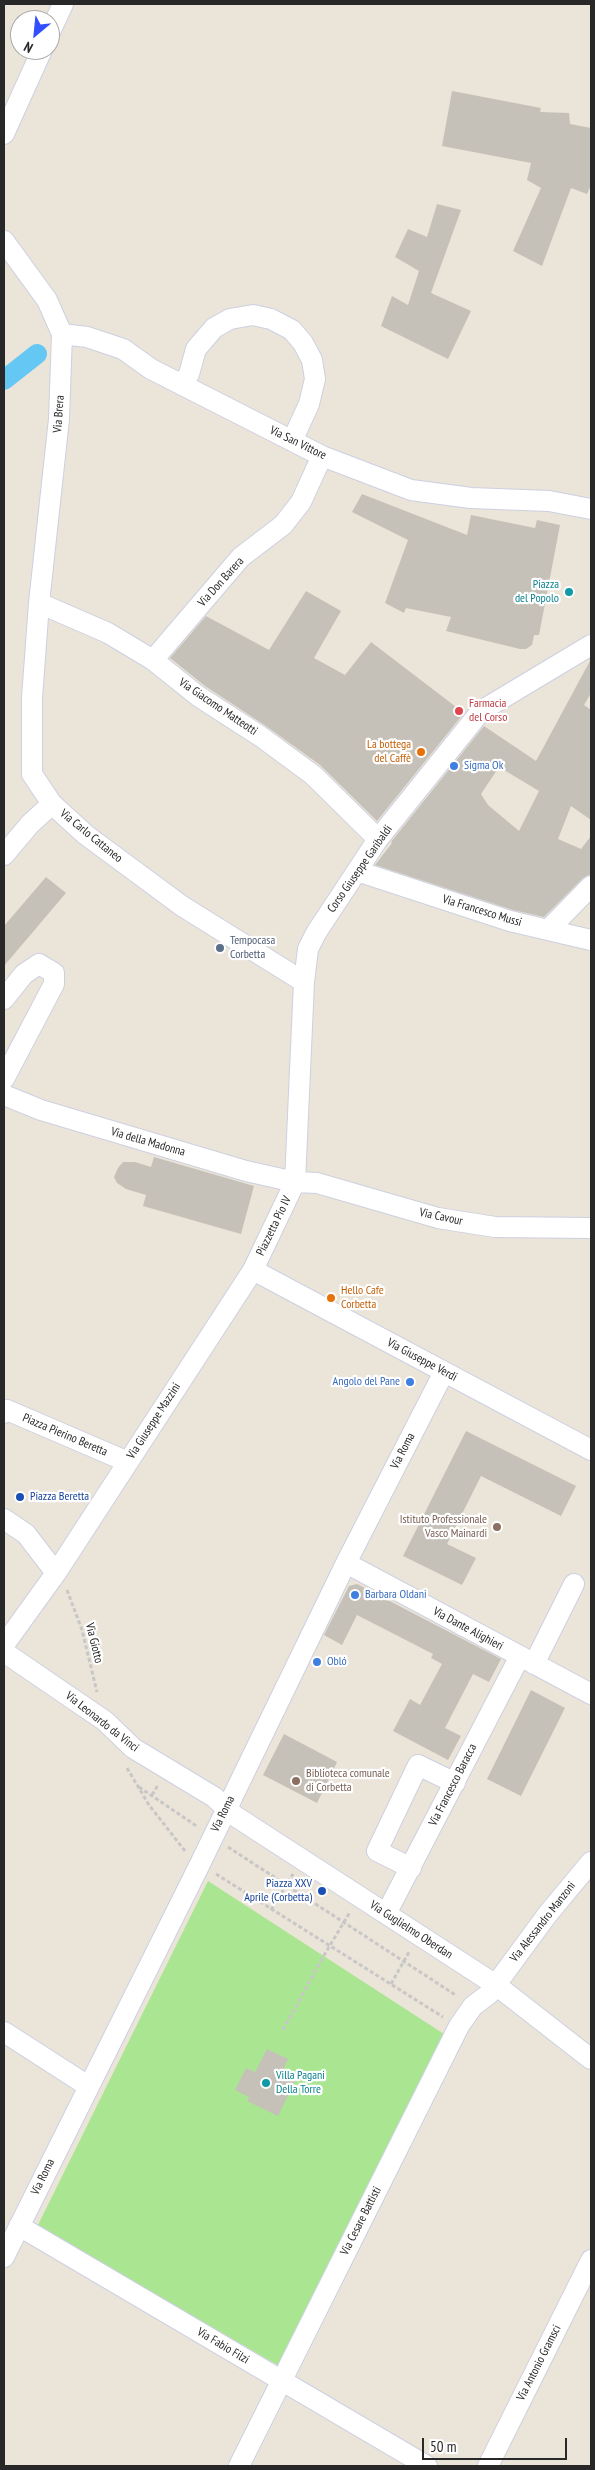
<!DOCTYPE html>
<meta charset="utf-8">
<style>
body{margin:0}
#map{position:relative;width:595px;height:2470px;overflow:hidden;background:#ebe4d8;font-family:"PT Sans Narrow",sans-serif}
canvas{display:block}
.frame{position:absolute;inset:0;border:5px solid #282828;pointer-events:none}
.north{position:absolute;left:10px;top:10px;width:50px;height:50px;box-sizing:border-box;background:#fff;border:1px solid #a9a9a9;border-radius:50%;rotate:208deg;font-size:14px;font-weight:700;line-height:20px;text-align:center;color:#282828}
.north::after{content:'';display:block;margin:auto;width:18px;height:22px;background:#314eff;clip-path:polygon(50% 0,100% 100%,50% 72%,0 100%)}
.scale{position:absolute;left:422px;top:2438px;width:145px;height:22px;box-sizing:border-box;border:2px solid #282828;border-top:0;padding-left:6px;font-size:15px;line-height:18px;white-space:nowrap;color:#282828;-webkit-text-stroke:4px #fff;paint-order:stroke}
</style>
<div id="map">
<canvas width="595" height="2470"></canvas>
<div class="frame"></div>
<div class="north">N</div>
<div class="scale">50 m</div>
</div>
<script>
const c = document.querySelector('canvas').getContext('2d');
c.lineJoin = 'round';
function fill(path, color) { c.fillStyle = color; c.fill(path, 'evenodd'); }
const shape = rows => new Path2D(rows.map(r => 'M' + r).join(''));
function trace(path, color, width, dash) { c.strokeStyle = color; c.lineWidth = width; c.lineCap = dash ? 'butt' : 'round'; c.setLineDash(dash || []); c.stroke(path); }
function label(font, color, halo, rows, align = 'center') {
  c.font = font + ' "PT Sans Narrow",sans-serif'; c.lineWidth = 4.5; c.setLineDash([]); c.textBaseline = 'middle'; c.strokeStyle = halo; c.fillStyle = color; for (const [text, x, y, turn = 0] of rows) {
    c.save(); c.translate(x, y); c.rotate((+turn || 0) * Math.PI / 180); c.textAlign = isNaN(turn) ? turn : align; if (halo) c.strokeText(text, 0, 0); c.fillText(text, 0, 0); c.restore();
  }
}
fill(shape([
 [208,1881,447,2036,281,2367,37,2227]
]), '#aae592');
trace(shape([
 [4,380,37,354]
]), '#65c7f3', 20);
fill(shape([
 [452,91,541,108,540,112,569,113,570,124,591,128,591,185,587,194,571,188,542,266,513,251,541,188,527,180,531,163,442,146],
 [437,204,461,210,431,293,471,311,448,359,381,326,392,296,408,305,419,271,395,257,408,229,427,237],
 [362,494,467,535,471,515,535,528,537,520,560,525,539,635,534,635,532,645,526,649,520,649,446,631,451,617,406,608,404,613,385,603,408,540,352,512],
 [306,591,341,611,314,658,345,675,371,642,464,713,377,821,320,765,266,726,205,686,170,658,206,616,269,650],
 [591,659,591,693,584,705,591,710,591,820,571,806,558,839,581,849,591,836,591,874,583,878,544,917,513,910,375,865,392,843,391,842,484,726,536,761],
 [499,767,539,791,519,831,488,805,481,794],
 [46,877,66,893,4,966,4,926],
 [154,1157,254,1186,241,1234,143,1206,146,1195,126,1189,117,1183,114,1177,118,1168,123,1162,135,1162,151,1167],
 [466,1431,576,1486,561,1516,481,1476,447,1544,476,1558,462,1585,403,1556],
 [357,1584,501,1659,489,1682,473,1674,445,1728,461,1736,448,1760,393,1731,410,1699,420,1705,442,1664,431,1658,433,1654,357,1615,342,1645,324,1635,349,1586],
 [531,1690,565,1708,521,1796,487,1779],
 [284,1734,337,1762,317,1803,263,1775],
 [267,2049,288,2059,283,2070,297,2077,278,2116,247,2101,249,2097,235,2090,246,2068,255,2072]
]), '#c6c1b8');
const minor = shape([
 [50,32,63,4],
 [4,134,42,50],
 [4,241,47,300,62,334,59,419,39,603,32,698,32,774,52,804,86,835,182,906,304,982],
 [62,334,87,337,123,349,151,369,322,456,411,490,471,498,549,501,591,509],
 [182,385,189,374,196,349,214,328,230,319,253,315,271,319,292,330,303,343,312,360,315,379,309,404,292,441],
 [39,603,108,633,153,660,198,696,260,736,313,775,378,839],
 [153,660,241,557,283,525,301,502,322,456],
 [4,855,30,824,52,804],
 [357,871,510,921,548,930,591,886],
 [548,930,591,940],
 [4,999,24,974,39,964,54,973,54,984,4,1079],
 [4,1095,41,1110,246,1171,295,1182,317,1183,438,1218,495,1227,591,1228],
 [253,1270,591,1450],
 [4,1413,7,1410,128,1462],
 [4,1519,26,1534,56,1573],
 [346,1563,591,1694],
 [4,1645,56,1573,253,1270,295,1182,304,982,308,949,316,933,378,839,481,711,591,645],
 [4,1652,105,1721,133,1748,214,1797,235,1816,496,1985,591,2059],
 [534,1664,574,1584],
 [411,1868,377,1851,418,1765,455,1783],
 [386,1914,520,1656],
 [4,2032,88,2086],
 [19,2226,427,2466],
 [4,2257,200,1864,346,1563,444,1372],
 [239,2466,459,2026,473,2006,489,1994,547,1915,591,1862],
 [488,2466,591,2260]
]);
trace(minor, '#cdd0e2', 22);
trace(shape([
 [67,1590,82,1630,97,1692],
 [127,1768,149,1805,185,1851],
 [139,1787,198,1827],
 [152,1795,158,1785],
 [228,1847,457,1996],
 [216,1874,443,2017],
 [271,1910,293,1874],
 [391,1984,409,1952],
 [283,2030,323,1957,350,1912]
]), '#c7c7c7', 3, [4, 2.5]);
trace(minor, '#fff', 20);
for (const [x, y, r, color] of [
 [569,592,5,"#0f9aa8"],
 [459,711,5,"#e0444e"],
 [421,752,5,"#e8710a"],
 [454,766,5,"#3f7fe0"],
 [220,948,5,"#5c6f8a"],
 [331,1298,5,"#e8710a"],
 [410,1382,5,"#3f7fe0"],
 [20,1497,5,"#1a4fb4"],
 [497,1527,5,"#8d6e63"],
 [355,1595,5,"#3f7fe0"],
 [317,1662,5,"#3f7fe0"],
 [296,1781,5,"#8d6e63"],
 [322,1891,5,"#1a4fb4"],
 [266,2083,5,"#0f9aa8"]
]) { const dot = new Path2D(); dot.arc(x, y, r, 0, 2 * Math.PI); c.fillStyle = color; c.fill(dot); trace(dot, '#fff', 2); }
label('12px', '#282828', '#fff', [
 ["Via Brera",59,414,-86],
 ["Via San Vittore",298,443,26],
 ["Via Don Barera",221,582,-48],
 ["Via Giacomo Matteotti",218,707,34],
 ["Via Carlo Cattaneo",91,836,39],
 ["Corso Giuseppe Garibaldi",360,869,-55],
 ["Via Francesco Mussi",482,911,17],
 ["Via della Madonna",148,1142,16],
 ["Via Cavour",441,1217,12],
 ["Piazzetta Pio IV",274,1226,-64],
 ["Via Giuseppe Verdi",422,1360,28],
 ["Via Giuseppe Mazzini",154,1421,-57],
 ["Piazza Pierino Beretta",65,1435,23],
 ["Via Roma",403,1451,-63],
 ["Via Dante Alighieri",468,1629,28],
 ["Via Giotto",94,1643,76],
 ["Via Leonardo da Vinci",102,1722,38],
 ["Via Francesco Baracca",453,1785,-63],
 ["Via Roma",223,1814,-64],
 ["Via Alessandro Manzoni",543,1922,-52],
 ["Via Guglielmo Oberdan",411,1930,33],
 ["Via Roma",43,2177,-64],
 ["Via Cesare Battisti",361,2221,-63],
 ["Via Fabio Filzi",223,2346,31],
 ["Via Antonio Gramsci",539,2363,-63]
]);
label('12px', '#0d838f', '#fff', [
 ["Piazza",559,585],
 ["del Popolo",559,599],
 ["Villa Pagani",276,2076,"left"],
 ["Della Torre",276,2090,"left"]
], 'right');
label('12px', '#be3a42', '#fff', [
 ["Farmacia",469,704],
 ["del Corso",469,718]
], 'left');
label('12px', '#c56008', '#fff', [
 ["La bottega",411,745],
 ["del Caffè",411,759],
 ["Hello Cafe",341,1291,"left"],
 ["Corbetta",341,1305,"left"]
], 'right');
label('12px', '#366cbe', '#fff', [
 ["Sigma Ok",464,766],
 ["Angolo del Pane",400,1382,"right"],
 ["Barbara Oldani",365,1595],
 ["Obló",327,1662]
], 'left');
label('12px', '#4e5e75', '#fff', [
 ["Tempocasa",230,941],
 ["Corbetta",230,955]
], 'left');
label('12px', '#164399', '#fff', [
 ["Piazza Beretta",30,1497],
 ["Piazza XXV",312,1884,"right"],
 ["Aprile (Corbetta)",312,1898,"right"]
], 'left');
label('12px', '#785e54', '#fff', [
 ["Istituto Professionale",487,1520],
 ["Vasco Mainardi",487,1534],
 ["Biblioteca comunale",306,1774,"left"],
 ["di Corbetta",306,1788,"left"]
], 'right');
</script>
